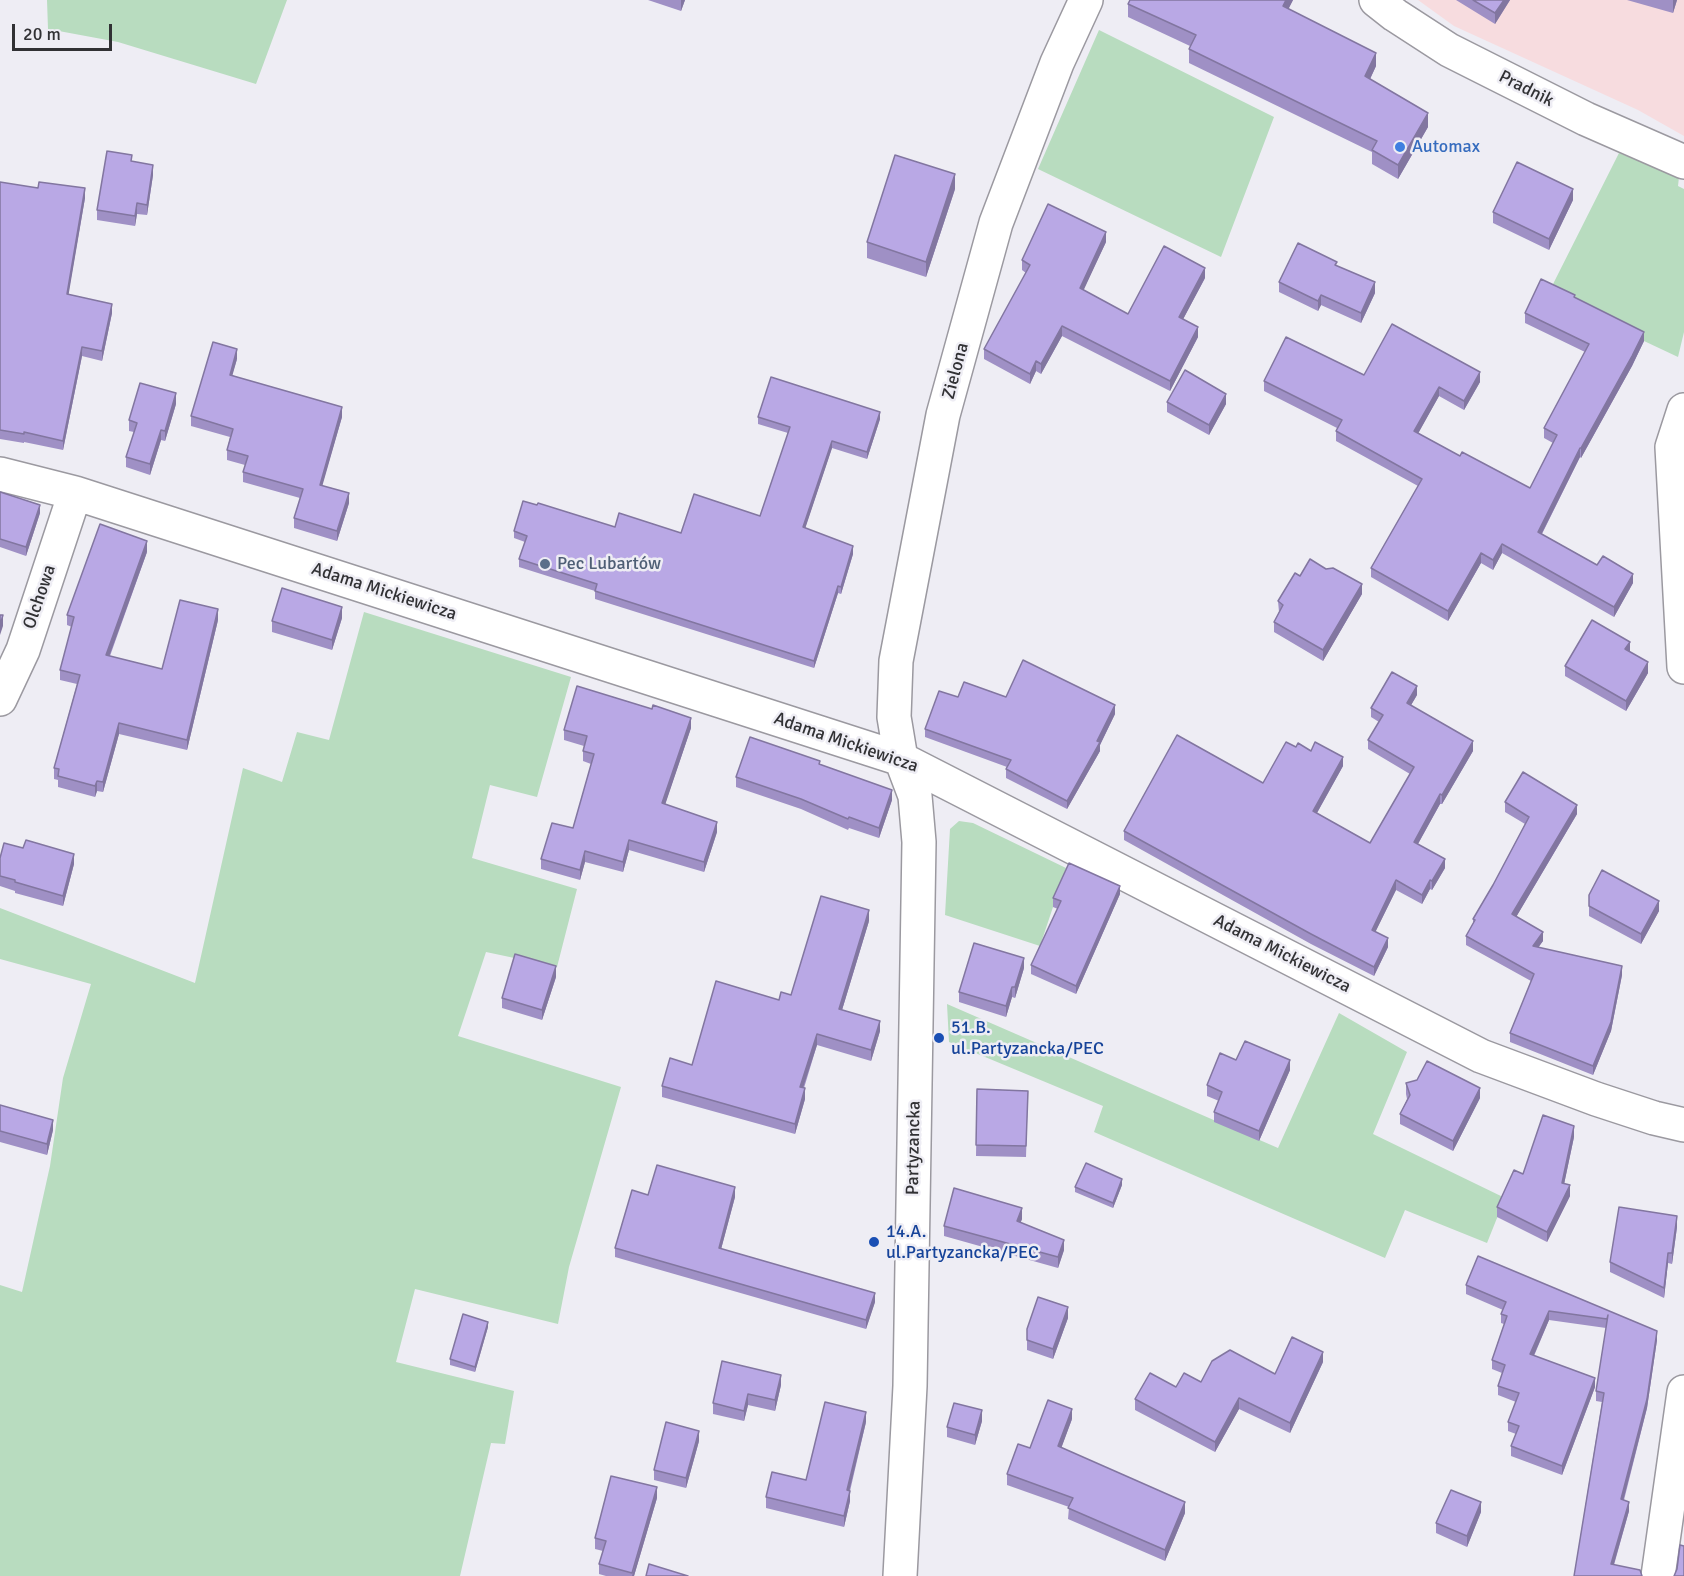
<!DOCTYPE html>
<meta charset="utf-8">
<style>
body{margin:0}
#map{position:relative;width:1684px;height:1576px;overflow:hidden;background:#eeedf4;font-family:Signika,sans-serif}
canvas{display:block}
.scale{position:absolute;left:12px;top:24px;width:100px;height:27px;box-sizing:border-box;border:3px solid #313134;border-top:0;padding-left:8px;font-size:18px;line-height:21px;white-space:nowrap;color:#313134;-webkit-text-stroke:4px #eeedf4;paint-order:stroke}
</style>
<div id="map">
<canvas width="1684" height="1576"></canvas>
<div class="scale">20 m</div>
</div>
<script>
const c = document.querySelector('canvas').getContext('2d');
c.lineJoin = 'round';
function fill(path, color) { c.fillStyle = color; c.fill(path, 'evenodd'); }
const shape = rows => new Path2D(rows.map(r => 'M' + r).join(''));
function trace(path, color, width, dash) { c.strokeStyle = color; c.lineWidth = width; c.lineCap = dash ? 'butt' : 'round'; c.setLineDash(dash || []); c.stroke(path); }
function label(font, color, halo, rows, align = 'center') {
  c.font = font + ' Signika,sans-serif'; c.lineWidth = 5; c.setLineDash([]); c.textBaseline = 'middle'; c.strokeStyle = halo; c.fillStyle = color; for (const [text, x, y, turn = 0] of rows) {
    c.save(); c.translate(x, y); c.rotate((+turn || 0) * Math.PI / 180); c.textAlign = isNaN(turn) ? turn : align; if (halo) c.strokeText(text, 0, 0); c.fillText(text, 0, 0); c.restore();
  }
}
fill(shape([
 [1418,0,1684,0,1684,136,1638,110,1454,26]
]), '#f7dcdf');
fill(shape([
 [47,0,287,0,256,84,118,42,48,29],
 [1099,30,1274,117,1221,257,1038,169],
 [1619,153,1679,177,1678,186,1684,189,1684,332,1678,357,1644,341,1549,292],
 [364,612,571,677,537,797,490,785,472,858,577,889,557,967,486,952,458,1036,621,1087,569,1267,558,1324,415,1289,396,1362,514,1391,505,1444,491,1443,460,1576,0,1576,0,1285,22,1292,50,1166,63,1078,91,984,0,959,0,908,195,983,243,768,282,782,297,732,329,740],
 [959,821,973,823,1066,868,1040,946,945,915,950,829],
 [947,1004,1278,1148,1339,1013,1407,1052,1373,1134,1505,1198,1487,1243,1405,1210,1385,1258,1094,1132,1103,1106,949,1042]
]), '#b8dcbf');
const minor = shape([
 [1376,0,1395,15,1449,50,1586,119,1684,162],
 [1684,410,1672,447,1684,667],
 [0,474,75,493,901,759,1481,1056,1596,1099,1654,1118,1684,1125],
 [0,699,23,650,75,493],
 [900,1576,910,1386,919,842,915,796,901,759,894,717,896,661,943,415,996,223,1057,63,1086,0],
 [1658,1576,1684,1392]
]);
trace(minor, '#9b99a0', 36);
trace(minor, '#fff', 33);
fill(shape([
 [648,0,685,0,681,11],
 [1293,0,1288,9,1376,66,1370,79,1428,127,1398,179,1372,164,1372,152,1189,63,1189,49,1190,46,1128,17,1128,4],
 [1456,0,1510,0,1495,24],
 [1627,0,1677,0,1673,13],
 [132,161,153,175,147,215,137,214,135,226,97,220,97,210],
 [0,182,85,198,68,295,112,313,102,361,82,356,63,450,24,442,24,443,0,439],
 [955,189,926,277,867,258,867,242],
 [1573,200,1549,250,1493,223,1493,212],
 [1106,242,1083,290,1128,314,1205,278,1183,319,1198,337,1170,391,1062,336,1041,374,1036,371,1030,384,984,359,984,349,1026,273,1022,270,1022,260],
 [1337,266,1375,293,1361,323,1321,305,1318,311,1279,292,1279,282],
 [1575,298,1644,341,1632,366,1581,458,1580,457,1542,534,1597,565,1633,583,1614,617,1502,553,1493,570,1481,563,1448,621,1371,577,1371,568,1418,486,1336,441,1336,431,1337,428,1264,391,1264,381,1480,382,1464,410,1439,396,1418,433,1460,456,1530,488,1553,443,1544,438,1544,428,1585,352,1525,323,1525,313],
 [237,359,232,375,342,417,322,485,349,503,337,541,294,528,294,518,300,498,243,482,243,472,245,465,227,460,227,450,230,437,191,426,191,416],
 [1167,402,1226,404,1209,435,1167,412],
 [176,404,165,441,161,440,150,475,126,467,126,457,134,432,129,431,129,420],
 [758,417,880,419,867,459,832,448,805,528,853,554,841,594,838,593,814,668,595,599,595,591,519,567,519,559,525,542,514,538,514,531,615,527,681,533,760,516,788,433,758,424],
 [0,492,40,513,26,556,0,547],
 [147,552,110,656,162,669,218,620,187,750,119,734,103,792,97,791,95,797,58,787,58,780,54,779,54,768,77,684,60,680,60,670,72,627,67,625,67,615],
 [1326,569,1362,594,1323,661,1274,632,1274,622,1279,612,1278,601,1300,576],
 [342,618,332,650,272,632,272,621],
 [1630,652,1648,673,1626,711,1565,676,1565,666],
 [1417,695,1411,705,1473,751,1442,804,1440,804,1418,844,1445,868,1432,890,1430,889,1422,904,1396,890,1375,932,1388,947,1374,976,1311,944,1124,840,1124,831,1263,783,1296,747,1311,751,1343,766,1317,813,1370,843,1410,774,1368,749,1368,740,1379,722,1371,717,1371,708],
 [958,697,1006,697,1115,714,1100,745,1100,751,1067,809,1006,778,1006,769,1007,767,925,737,925,729],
 [691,728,665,804,717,832,704,872,629,850,623,872,585,862,580,880,541,869,541,859,573,828,591,764,583,761,583,751,584,746,564,740,564,730],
 [820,764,892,800,879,838,849,828,848,830,801,809,736,787,736,777],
 [1505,802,1577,814,1516,917,1543,941,1538,947,1622,975,1611,1031,1593,1075,1510,1042,1510,1033,1531,981,1466,945,1466,936,1473,924,1473,919,1493,885,1525,824,1505,812],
 [0,858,74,864,63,906,15,893,15,891,0,886],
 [1120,894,1076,994,1031,974,1031,965,1058,909,1053,907,1053,898],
 [1589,895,1659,911,1641,944,1589,916],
 [869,921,842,1010,880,1031,871,1061,817,1045,804,1088,805,1099,795,1134,662,1097,662,1086,791,995],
 [1024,968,1015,998,1012,997,1006,1017,959,1002,959,992],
 [556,977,542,1020,502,1008,502,998],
 [1236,1060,1290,1070,1259,1141,1214,1122,1214,1112,1219,1101,1207,1096,1207,1085],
 [1406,1083,1480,1098,1453,1151,1400,1124,1400,1114,1407,1099,1406,1094],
 [977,1089,1028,1091,1026,1157,976,1156],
 [0,1105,53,1130,47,1155,0,1142],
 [1574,1137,1564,1184,1570,1196,1547,1242,1497,1217,1497,1207,1523,1174],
 [1122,1185,1113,1208,1075,1192,1075,1187],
 [648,1195,735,1197,721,1249,875,1302,866,1329,615,1257,615,1248],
 [1022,1219,1020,1223,1064,1250,1058,1268,944,1236,944,1226],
 [1677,1227,1672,1264,1668,1263,1664,1298,1610,1272,1610,1262],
 [1478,1256,1657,1340,1647,1408,1624,1500,1629,1511,1614,1565,1574,1576,1602,1402,1596,1401,1596,1391,1606,1328,1549,1320,1534,1356,1595,1387,1562,1475,1511,1456,1511,1446,1516,1434,1508,1431,1508,1422,1516,1402,1498,1395,1498,1386,1502,1373,1492,1369,1492,1360,1504,1324,1501,1323,1501,1314,1503,1310,1466,1294,1466,1285],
 [1068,1318,1053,1359,1027,1350,1027,1329],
 [488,1327,475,1372,450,1365,450,1359],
 [1323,1362,1290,1433,1239,1409,1215,1452,1135,1410,1135,1399,1176,1387,1201,1382,1275,1374],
 [781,1385,775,1411,748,1405,744,1421,713,1414,713,1403],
 [1072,1419,1061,1448,1185,1513,1165,1561,1068,1519,1069,1507,1007,1485,1007,1474,1030,1448],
 [982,1421,975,1445,947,1437,947,1427],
 [866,1422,850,1491,850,1501,844,1527,766,1508,766,1497,806,1480],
 [699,1441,686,1488,654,1480,654,1470],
 [657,1498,634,1576,606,1576,599,1574,599,1564,603,1551,595,1549,595,1538],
 [1481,1512,1467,1547,1436,1533,1436,1523]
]), '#9f90c5');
fill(shape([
 [681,0,685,0,681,11],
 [1286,0,1293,0,1283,20,1283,6],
 [1504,0,1510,0,1495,24,1495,13],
 [1673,0,1677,0,1673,13],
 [1376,53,1376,66,1365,90,1365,76],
 [1428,113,1428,127,1398,179,1398,165],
 [153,165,153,175,147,215,147,205],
 [955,174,955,189,926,277,926,262],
 [85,188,85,198,67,304,67,294],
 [1573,189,1573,200,1549,250,1549,239],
 [137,203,137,214,135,226,135,216],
 [1106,232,1106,242,1080,298,1080,288],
 [1205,268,1205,278,1179,327,1179,317],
 [1375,282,1375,293,1361,323,1361,313],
 [1321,295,1321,305,1318,311,1318,301],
 [112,304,112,313,102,361,102,351],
 [1062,326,1062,336,1041,374,1041,364],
 [1198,327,1198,337,1170,391,1170,381],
 [1644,332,1644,341,1632,366,1581,458,1581,448],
 [82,347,82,356,63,450,63,441],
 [237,349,237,359,230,384,230,375],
 [1036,361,1036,371,1030,384,1030,374],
 [1480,372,1480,382,1464,410,1464,401],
 [1439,387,1439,396,1414,441,1414,431],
 [176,393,176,404,165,441,165,431],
 [1226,394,1226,404,1209,435,1209,425],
 [342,407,342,417,320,494,320,485],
 [880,412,880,419,867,459,867,452],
 [161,430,161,440,150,475,150,464],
 [832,441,832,448,803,535,803,527],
 [1580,448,1580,457,1538,541,1538,532],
 [349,493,349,503,337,541,337,531],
 [40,505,40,513,26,556,26,547],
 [147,541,147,552,106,665,106,655],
 [1502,544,1502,553,1493,570,1493,560],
 [853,546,853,554,841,594,841,587],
 [1481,553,1481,563,1448,621,1448,611],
 [1633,574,1633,583,1614,617,1614,607],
 [1362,584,1362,594,1323,661,1323,650],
 [838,586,838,593,814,668,814,661],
 [342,607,342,618,332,650,332,640],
 [218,609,218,620,187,750,187,740],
 [3,615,3,626,0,635,0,625],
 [1630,642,1630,652,1625,649],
 [1648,662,1648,673,1626,711,1626,701],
 [1417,686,1417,695,1407,712,1407,703],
 [1115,705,1115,714,1100,745,1100,751,1067,809,1067,801],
 [691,718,691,728,662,814,662,803],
 [119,723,119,734,103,792,103,782],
 [1473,741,1473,751,1442,804,1442,795],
 [1343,757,1343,766,1313,820,1313,811],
 [97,781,97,791,95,797,95,786],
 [892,790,892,800,879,838,879,828],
 [1440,794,1440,804,1414,851,1414,842],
 [1577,805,1577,814,1512,924,1512,914],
 [717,822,717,832,704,872,704,862],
 [629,840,629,850,623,872,623,862],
 [585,851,585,862,580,880,580,870],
 [74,854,74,864,63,906,63,896],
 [1445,859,1445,868,1432,890,1432,881],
 [1396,880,1396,890,1372,939,1372,930],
 [1430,880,1430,889,1422,904,1422,895],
 [1120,886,1120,894,1076,994,1076,986],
 [1659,901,1659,911,1641,944,1641,934],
 [869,910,869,921,839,1020,839,1009],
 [1543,932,1543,941,1533,955,1533,946],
 [1388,938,1388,947,1374,976,1374,967],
 [1024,958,1024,968,1015,998,1015,987],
 [556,966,556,977,542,1020,542,1010],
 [1622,966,1622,975,1611,1031,1593,1075,1593,1066],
 [1012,987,1012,997,1006,1017,1006,1006],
 [880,1021,880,1031,871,1061,871,1050],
 [817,1034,817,1045,800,1097,800,1087],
 [1290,1060,1290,1070,1259,1141,1259,1131],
 [805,1088,805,1099,795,1134,795,1124],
 [1480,1088,1480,1098,1453,1151,1453,1141],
 [53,1120,53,1130,47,1155,47,1144],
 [1574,1126,1574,1137,1562,1194,1562,1183],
 [1122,1179,1122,1185,1113,1208,1113,1203],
 [1570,1185,1570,1196,1547,1242,1547,1232],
 [735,1187,735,1197,719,1257,719,1248],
 [1022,1208,1022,1219,1017,1232,1017,1221],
 [1677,1216,1677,1227,1672,1264,1672,1253],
 [1064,1240,1064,1250,1058,1268,1058,1257],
 [1668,1253,1668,1263,1664,1298,1664,1288],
 [875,1293,875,1302,866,1329,866,1320],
 [1068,1307,1068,1318,1053,1359,1053,1349],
 [1549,1311,1549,1320,1530,1364,1530,1354],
 [488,1322,488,1327,475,1372,475,1367],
 [1657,1331,1657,1340,1647,1408,1621,1509,1621,1499],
 [1323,1352,1323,1362,1290,1433,1290,1423],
 [781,1375,781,1385,775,1411,775,1400],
 [1595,1378,1595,1387,1562,1475,1562,1466],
 [748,1394,748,1405,744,1421,744,1411],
 [1239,1398,1239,1409,1215,1452,1215,1442],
 [1072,1409,1072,1419,1058,1457,1058,1446],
 [982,1410,982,1421,975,1445,975,1435],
 [866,1412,866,1422,847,1500,847,1490],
 [699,1431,699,1441,686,1488,686,1478],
 [657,1487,657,1498,634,1576,632,1576],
 [850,1491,850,1501,844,1527,844,1516],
 [1185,1502,1185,1513,1165,1561,1165,1550],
 [1481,1502,1481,1512,1467,1547,1467,1536],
 [1629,1502,1629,1511,1611,1574,1611,1564]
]), '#8276a0');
const building = shape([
 [1130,0,1286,0,1283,6,1376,53,1365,76,1428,113,1398,165,1372,150,1377,141,1189,49,1196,35,1128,4,1130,0],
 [1473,0,1504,0,1495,13,1473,0],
 [107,151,132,155,131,161,153,165,147,205,137,203,135,216,97,210,107,151],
 [895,155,955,174,926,262,867,242,895,155],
 [1517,162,1573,189,1549,239,1493,212,1517,162],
 [0,182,38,188,39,182,85,188,67,294,112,304,102,351,82,347,63,441,24,432,24,434,0,430,0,182],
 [1048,204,1106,232,1080,288,1128,314,1164,246,1205,268,1179,317,1198,327,1170,381,1062,326,1041,364,1036,361,1030,374,984,349,1030,265,1022,260,1048,204],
 [1298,243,1337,262,1335,265,1375,282,1361,313,1321,295,1318,301,1279,282,1298,243],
 [1541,279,1575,295,1574,297,1644,332,1632,356,1581,448,1580,448,1538,532,1597,565,1603,556,1633,574,1614,607,1502,544,1493,560,1481,553,1448,611,1371,568,1422,479,1336,431,1342,420,1264,381,1286,337,1364,375,1392,324,1480,372,1464,401,1439,387,1414,431,1460,456,1462,452,1530,488,1557,435,1544,428,1589,344,1525,313,1541,279],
 [213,342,237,349,230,375,342,407,320,485,349,493,337,531,294,518,303,489,243,472,248,456,227,450,233,429,191,416,213,342],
 [1185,370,1226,394,1209,425,1167,402,1185,370],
 [771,377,880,412,867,452,832,441,803,527,853,546,841,587,838,586,814,661,595,591,597,584,519,559,527,536,514,531,523,501,537,505,538,503,615,527,619,513,681,533,694,494,760,516,790,427,758,417,771,377],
 [140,383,176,393,165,431,161,430,150,464,126,457,137,423,129,420,140,383],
 [0,492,40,505,26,547,0,539,0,492],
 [100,524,147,541,106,655,162,669,180,600,218,609,187,740,119,723,103,782,97,781,95,786,58,776,59,769,54,768,80,675,60,670,74,617,67,615,100,524],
 [1310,559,1326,569,1333,568,1362,584,1323,650,1274,622,1283,605,1278,601,1295,573,1300,576,1310,559],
 [282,588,342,607,332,640,272,621,282,588],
 [0,615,3,615,0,625,0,615],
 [1592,620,1630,642,1625,649,1648,662,1626,701,1565,666,1592,620],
 [1023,660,1115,705,1097,741,1100,742,1067,801,1006,769,1011,760,925,729,939,691,958,697,964,682,1006,697,1023,660],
 [1392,672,1417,686,1407,703,1473,741,1442,795,1440,794,1414,842,1445,859,1432,881,1430,880,1422,895,1396,880,1372,930,1388,938,1374,967,1311,934,1124,831,1177,735,1263,783,1286,742,1296,747,1298,743,1311,751,1315,742,1343,757,1313,811,1370,843,1414,767,1368,740,1383,715,1371,708,1392,672],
 [577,686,652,709,653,705,691,718,662,803,717,822,704,862,629,840,623,862,585,851,580,870,541,859,552,823,573,828,594,754,583,751,587,736,564,730,577,686],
 [750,737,820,761,819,764,892,790,879,828,849,817,848,819,801,799,736,777,750,737],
 [1523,772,1577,805,1512,914,1543,932,1533,946,1622,966,1611,1022,1593,1066,1510,1033,1534,974,1466,936,1475,920,1473,919,1493,885,1529,817,1505,802,1523,772],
 [26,840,74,854,63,896,15,882,15,880,0,876,0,858,4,843,23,848,26,840],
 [1069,863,1120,886,1076,986,1031,965,1061,901,1053,898,1069,863],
 [1602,870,1659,901,1641,934,1589,906,1589,895,1602,870],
 [821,896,869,910,839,1009,880,1021,871,1050,817,1034,800,1087,805,1088,795,1124,662,1086,670,1058,692,1065,716,981,779,1000,781,992,791,995,821,896],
 [974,943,1024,958,1015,987,1012,987,1006,1006,959,992,974,943],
 [515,954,556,966,542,1010,502,998,515,954],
 [1245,1041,1290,1060,1259,1131,1214,1112,1222,1092,1207,1085,1220,1053,1236,1060,1245,1041],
 [1427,1061,1480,1088,1453,1141,1400,1114,1410,1095,1406,1083,1417,1080,1427,1061],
 [977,1089,1028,1091,1026,1146,976,1145,977,1089],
 [0,1105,53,1120,47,1144,0,1131,0,1105],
 [1543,1115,1574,1126,1562,1183,1570,1185,1547,1232,1497,1207,1514,1170,1523,1174,1543,1115],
 [1086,1163,1122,1179,1113,1203,1075,1187,1086,1163],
 [657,1165,735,1187,719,1248,875,1293,866,1320,615,1248,632,1190,648,1195,657,1165],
 [954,1188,1022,1208,1017,1221,1064,1240,1058,1257,944,1226,954,1188],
 [1619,1207,1677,1216,1672,1253,1668,1253,1664,1288,1610,1262,1619,1207],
 [1478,1256,1657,1331,1647,1399,1621,1499,1629,1502,1611,1564,1640,1570,1642,1576,1574,1576,1604,1393,1596,1391,1608,1315,1607,1319,1549,1311,1530,1354,1595,1378,1562,1466,1511,1446,1519,1426,1508,1422,1519,1393,1498,1386,1505,1365,1492,1360,1507,1316,1501,1314,1506,1302,1466,1285,1478,1256],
 [1038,1297,1068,1307,1053,1349,1027,1340,1027,1329,1038,1297],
 [463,1314,488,1322,475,1367,450,1359,463,1314],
 [1292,1337,1323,1352,1290,1423,1239,1398,1215,1442,1135,1399,1150,1373,1176,1387,1184,1373,1201,1382,1212,1361,1230,1350,1275,1374,1292,1337],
 [722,1361,781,1375,775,1400,748,1394,744,1411,713,1403,722,1361],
 [1048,1400,1072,1409,1058,1446,1185,1502,1165,1550,1068,1508,1073,1498,1007,1474,1018,1444,1030,1448,1048,1400],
 [825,1402,866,1412,847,1490,850,1491,844,1516,766,1497,772,1472,806,1480,825,1402],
 [954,1403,982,1410,975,1435,947,1427,954,1403],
 [666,1422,699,1431,686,1478,654,1470,666,1422],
 [611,1476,657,1487,632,1573,599,1564,606,1541,595,1538,611,1476],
 [1451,1490,1481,1502,1467,1536,1436,1523,1451,1490],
 [1680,1545,1684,1546,1684,1576,1674,1576,1677,1569,1680,1545],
 [649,1564,688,1576,646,1576,649,1564]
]);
fill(building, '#b9a8e5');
trace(building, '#8276a0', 1.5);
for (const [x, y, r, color] of [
 [1400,147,6,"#3f7fe0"],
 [545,564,6,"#5c6f8a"],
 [939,1038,6,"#1a4fb4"],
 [874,1242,6,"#1a4fb4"]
]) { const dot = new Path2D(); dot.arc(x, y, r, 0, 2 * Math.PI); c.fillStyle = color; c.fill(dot); trace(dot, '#eeedf4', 2); }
label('18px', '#313134', '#eeedf4', [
 ["Pradnik",1526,89,27],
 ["Zielona",956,371,-75],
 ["Adama Mickiewicza",384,592,18],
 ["Olchowa",40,597,-71],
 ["Adama Mickiewicza",846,743,19],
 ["Adama Mickiewicza",1282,954,27],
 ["Partyzancka",914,1148,-89]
]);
label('18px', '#366cbe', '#eeedf4', [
 ["Automax",1412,147]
], 'left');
label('18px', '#4e5e75', '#eeedf4', [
 ["Pec Lubartów",557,564]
], 'left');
label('18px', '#164399', '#eeedf4', [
 ["51.B.",951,1028],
 ["ul.Partyzancka/PEC",951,1049],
 ["14.A.",886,1232],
 ["ul.Partyzancka/PEC",886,1253]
], 'left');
</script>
